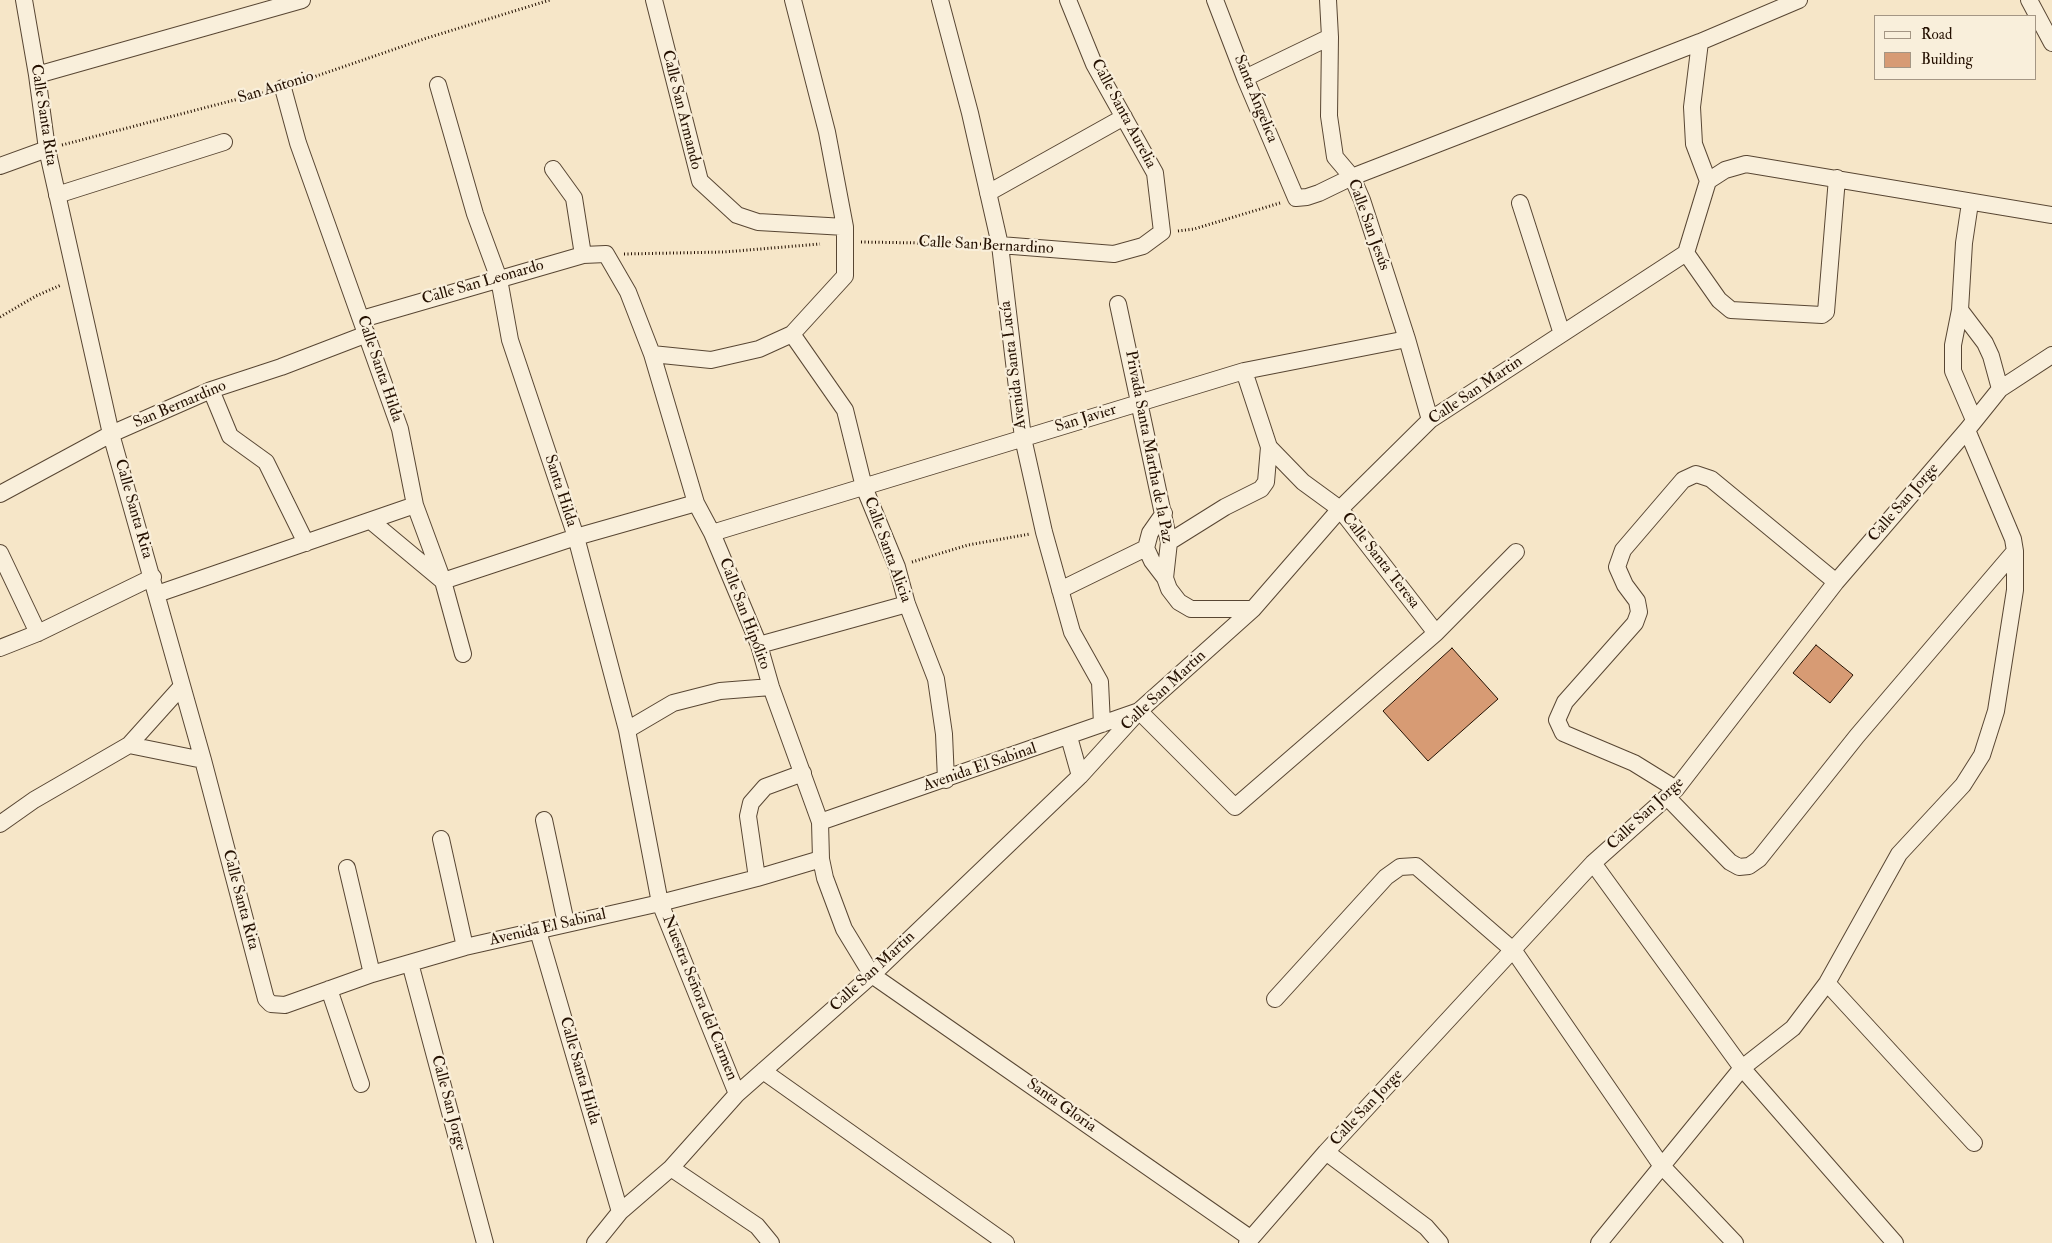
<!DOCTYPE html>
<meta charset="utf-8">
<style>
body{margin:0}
#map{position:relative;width:2052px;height:1243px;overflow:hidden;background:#f6e6c8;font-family:"IM FELL Double Pica",serif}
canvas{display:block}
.legend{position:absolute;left:1874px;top:15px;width:162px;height:65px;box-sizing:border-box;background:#f9efdb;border:1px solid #a49684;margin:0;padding:6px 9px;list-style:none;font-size:15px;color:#241001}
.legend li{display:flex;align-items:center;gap:10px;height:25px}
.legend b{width:25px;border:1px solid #a49684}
</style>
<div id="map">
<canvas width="2052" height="1243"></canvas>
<ul class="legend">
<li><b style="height:6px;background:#f9efdb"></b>Road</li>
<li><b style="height:14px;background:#d79b74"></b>Building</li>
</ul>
</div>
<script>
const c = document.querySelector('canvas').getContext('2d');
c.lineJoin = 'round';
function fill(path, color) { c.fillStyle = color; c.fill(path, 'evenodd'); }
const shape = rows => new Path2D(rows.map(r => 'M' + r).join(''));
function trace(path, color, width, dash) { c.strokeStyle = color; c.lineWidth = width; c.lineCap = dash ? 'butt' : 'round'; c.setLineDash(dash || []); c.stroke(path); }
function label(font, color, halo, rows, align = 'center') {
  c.font = font + ' "IM FELL Double Pica",serif'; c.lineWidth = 4.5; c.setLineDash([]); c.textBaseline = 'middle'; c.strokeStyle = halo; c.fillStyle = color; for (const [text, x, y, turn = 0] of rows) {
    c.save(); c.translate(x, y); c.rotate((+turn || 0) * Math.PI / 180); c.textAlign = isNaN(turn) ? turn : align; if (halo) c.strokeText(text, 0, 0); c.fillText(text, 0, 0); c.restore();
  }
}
const building = shape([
 [1816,645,1853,675,1830,703,1793,673,1816,645],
 [1452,648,1498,699,1428,761,1383,711,1452,648]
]);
fill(building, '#d79b74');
trace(building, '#241001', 1);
const minor = shape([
 [24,0,37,75,47,149,111,434,203,760,266,999,271,1004,285,1005,372,974,465,947,660,903,757,878,821,859],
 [654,0,700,181,737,215,758,222,845,227],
 [940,0,970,113,1000,245,1023,438,1044,532,1072,632,1100,682,1102,724],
 [1215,0,1245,78,1296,198,1307,197,1319,193,1352,177,1700,42,1799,0],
 [1328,0,1330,37,1329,116,1335,157,1352,177,1362,200,1407,339,1430,420],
 [2029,0,2052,43],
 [1700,42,1692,107,1694,144,1708,181,1686,253,1719,300,1731,310,1822,315,1826,312,1837,178],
 [37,75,302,0],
 [1245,78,1330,37],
 [438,85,475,214,499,279,510,340,576,537,627,730,660,903,737,1094],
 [283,88,298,143,400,429,415,505,443,581,463,654],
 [0,166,47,149],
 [553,169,574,198,583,255],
 [1708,181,1725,170,1746,164,2052,215],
 [988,193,1124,117],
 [57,195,224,142],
 [1520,203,1562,334],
 [1970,203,1964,243,1960,310,1985,343,1991,356,2000,389],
 [1000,245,1114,254,1143,246,1162,232,1155,173,1094,64,1068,0],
 [1118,304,1169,542,1165,578,1169,589,1179,602,1191,609,1253,609],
 [1960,310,1953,345,1953,371,1974,420],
 [362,319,583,255,606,254,628,292,652,354,696,503,712,533,759,645,771,687,820,822,821,859,825,878,844,929,872,975,1250,1238],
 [792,334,845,410,864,487,897,567,907,604,936,679,944,734,946,780],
 [652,354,711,360,759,349,792,334,845,276,845,227,827,132,793,0],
 [1244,371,1269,447,1303,482,1340,509,1436,633],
 [211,390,230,436,266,462,306,543],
 [0,494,111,434,211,390,281,367,367,334],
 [1164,513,1150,533,1146,548,1152,561,1165,578],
 [371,521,443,581,576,537,696,503],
 [712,533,1244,371,1407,339],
 [1169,542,1225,507,1261,489,1266,482,1269,447],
 [0,553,38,633],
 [1060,590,1146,548],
 [157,594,415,505],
 [759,645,907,604],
 [0,648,38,633,153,577],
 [627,730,673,703,720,691,771,687],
 [1069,737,1080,776],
 [129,745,203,760],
 [1676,789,1634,763,1563,733,1557,720,1565,702,1635,623,1639,612,1637,601,1625,585,1617,567,1623,550,1683,480,1696,474,1711,479,1836,582],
 [1667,797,1730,862,1739,867,1749,866,1759,859,1857,736,2015,551],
 [544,820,566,923],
 [820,822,1139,711,1235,807,1436,633,1516,552],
 [0,824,34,800,129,745,182,686],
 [441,839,465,947],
 [1593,863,1742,1068,1895,1243],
 [347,868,372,974],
 [757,878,748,816,751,803,765,787,803,773],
 [538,931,620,1212],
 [410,963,485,1243],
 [1827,983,1974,1143],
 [329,989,361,1084],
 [1275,999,1386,877,1400,867,1416,866,1514,951,1661,1165,1735,1243],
 [763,1071,1006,1243],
 [1326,1152,1426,1227,1440,1243],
 [671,1168,757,1226,771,1243],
 [595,1243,620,1212,671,1168,737,1094,872,975,1080,776,1139,711,1253,609,1340,509,1430,420,1686,253],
 [1247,1243,1326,1152,1593,863,1676,789,1836,582,1967,430,2000,389,2052,355],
 [1599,1243,1742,1068,1793,1028,1827,983,1899,854,1963,785,1982,755,1996,711,2015,590,2015,551,2013,539,1967,430]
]);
trace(minor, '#584633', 18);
trace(shape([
 [299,82,427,38,550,0],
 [62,145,269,91],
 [1178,231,1194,229,1280,203],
 [861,242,984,244],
 [624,254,724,252,820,244],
 [0,317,36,296,61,285],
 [912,562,968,545,1030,534]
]), '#241001', 3, [1, 2.5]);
trace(minor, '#f9efdb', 16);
label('16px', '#241001', '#f9efdb', [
 ["San Antonio",276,88,-17],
 ["Santa Ángelica",1255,99,68],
 ["Calle San Armando",681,110,76],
 ["Calle Santa Aurelia",1123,114,62],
 ["Calle Santa Rita",43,115,81],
 ["Calle San Jesús",1368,225,70],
 ["Calle San Bernardino",986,246,3],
 ["Calle San Leonardo",483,283,-16],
 ["Avenida Santa Lucía",1014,365,-97],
 ["Calle Santa Hilda",379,369,71],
 ["Calle San Martin",1476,391,-34],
 ["San Bernardino",180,405,-23],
 ["San Javier",1086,419,-17],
 ["Privada Santa Martha de la Paz",1148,447,79],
 ["Santa Hilda",560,491,72],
 ["Calle San Jorge",1904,503,-49],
 ["Calle Santa Rita",133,509,74],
 ["Calle Santa Alicia",887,550,70],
 ["Calle Santa Teresa",1380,561,52],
 ["Calle San Hipólito",744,614,69],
 ["Calle San Martin",1164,691,-43],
 ["Avenida El Sabinal",980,768,-19],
 ["Calle San Jorge",1646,814,-43],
 ["Calle Santa Rita",240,900,75],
 ["Avenida El Sabinal",548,928,-13],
 ["Calle San Martin",873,972,-43],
 ["Nuestra Señora del Carmen",699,998,68],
 ["Calle Santa Hilda",579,1071,74],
 ["Calle San Jorge",448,1103,75],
 ["Santa Gloria",1061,1106,35],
 ["Calle San Jorge",1367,1108,-47]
]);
</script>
